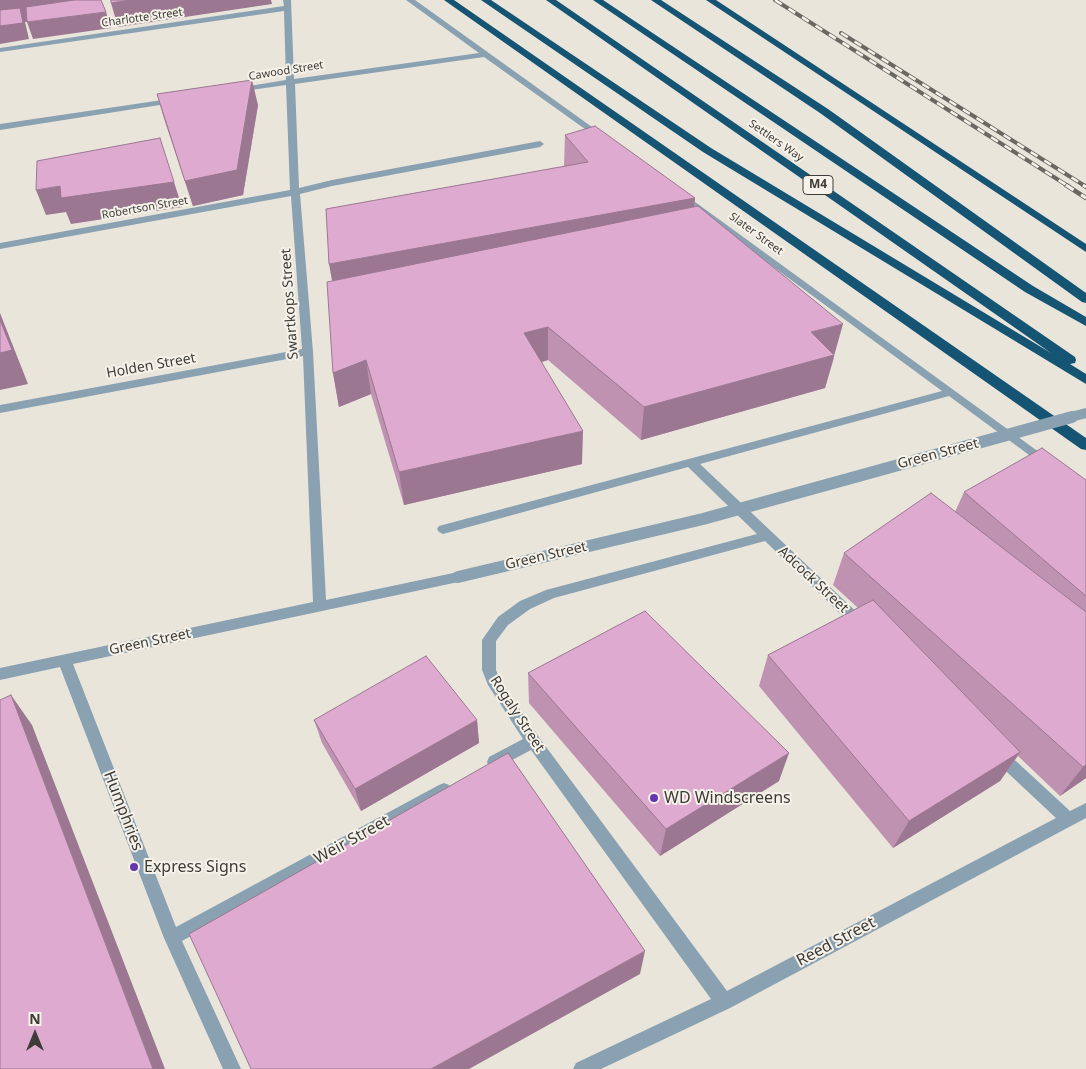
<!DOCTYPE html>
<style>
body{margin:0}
#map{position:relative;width:1086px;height:1069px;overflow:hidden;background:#e9e5db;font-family:"Noto Sans",sans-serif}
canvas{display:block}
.north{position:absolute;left:10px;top:1009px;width:50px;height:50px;-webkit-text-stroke:4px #f6f2e9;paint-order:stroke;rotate:0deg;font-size:14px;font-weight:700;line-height:20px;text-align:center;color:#3d3c38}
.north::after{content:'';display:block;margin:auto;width:18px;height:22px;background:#3d3c38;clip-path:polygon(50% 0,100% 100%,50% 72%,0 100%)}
</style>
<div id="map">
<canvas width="1086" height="1069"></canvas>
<div class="north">N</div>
</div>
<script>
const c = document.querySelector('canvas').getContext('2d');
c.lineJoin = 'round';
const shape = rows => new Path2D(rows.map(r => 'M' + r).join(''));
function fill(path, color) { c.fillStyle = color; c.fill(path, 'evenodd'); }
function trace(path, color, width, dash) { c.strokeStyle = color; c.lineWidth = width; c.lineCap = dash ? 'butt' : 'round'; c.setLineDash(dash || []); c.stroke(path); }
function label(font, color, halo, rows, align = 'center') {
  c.font = font + ' "Noto Sans",sans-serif'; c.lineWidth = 4; c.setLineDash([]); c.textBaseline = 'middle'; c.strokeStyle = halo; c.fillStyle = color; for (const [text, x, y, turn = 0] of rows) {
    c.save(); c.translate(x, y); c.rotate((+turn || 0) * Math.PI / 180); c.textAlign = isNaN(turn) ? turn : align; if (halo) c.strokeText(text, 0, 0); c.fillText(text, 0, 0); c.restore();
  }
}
fill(shape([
 [283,0,291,0,294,79,479,53,406,0,415,0,606,137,599,139,484,57,295,84,299,188,332,180,540,141,544,144,540,147,332,186,300,194,313,352,326,600,458,572,463,573,464,577,463,581,73,664,176,927,439,785,444,783,449,785,451,790,449,795,182,941,241,1069,223,1069,164,938,60,667,0,680,0,668,313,602,303,356,0,413,0,405,302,349,291,196,0,249,0,243,290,190,286,85,237,92,233,90,237,88,286,80,284,11,0,52,0,48,284,6,283,0],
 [176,98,179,98,179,102,0,130,0,124,176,98],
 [680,191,1054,463,1048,467,1044,466,949,396,700,464,866,621,868,625,866,629,861,630,856,629,765,541,554,598,530,609,508,625,496,641,496,670,501,682,538,736,727,991,1056,818,994,760,992,755,994,750,999,748,1004,750,1070,811,1086,803,1086,818,730,1008,601,1069,573,1069,576,1063,711,999,531,750,499,767,494,769,489,767,487,762,489,757,523,739,488,685,482,670,482,640,498,617,520,601,546,590,757,534,688,467,443,534,439,532,437,529,439,526,942,391,677,196,675,194,680,191]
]), '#89a1b1');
fill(shape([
 [444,0,454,0,1086,438,1086,450,1081,449,444,0],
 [481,0,491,0,711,148,1051,353,546,0,556,0,1075,357,1076,360,1075,363,1070,364,1086,374,1086,384,703,152,481,0],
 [593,0,603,0,1033,286,1086,317,1086,326,1025,292,593,0],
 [651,0,661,0,828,109,1086,293,1086,303,1082,302,820,113,651,0],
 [706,0,716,0,1086,244,1086,252,706,0]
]), '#155472');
const railFar1 = shape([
 [775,0,1068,186],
 [841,33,1085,186]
]);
const rail = shape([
 [1066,185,1086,198],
 [1083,185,1086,187]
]);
trace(railFar1, '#6a6862', 4);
trace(rail, '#6a6862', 4.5);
trace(railFar1, '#f6f2e9', 2.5, [8]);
trace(rail, '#f6f2e9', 3, [9]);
trace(shape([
 [1067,418,1086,413]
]), '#89a1b1', 10);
trace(shape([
 [458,577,703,519,1072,417]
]), '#89a1b1', 12);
fill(shape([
 [157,94,258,105,243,195,193,206,164,119],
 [565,135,695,198,694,207,834,358,825,388,641,440,548,360,542,362,582,464,404,505,371,394,339,407,333,373,332,281,564,166],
 [1086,480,1086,778,1060,796,1018,756,1000,781,893,848,759,686,768,655,858,608,833,585,844,553,955,512,964,492],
 [528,673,779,781,660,856,529,703],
 [314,720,477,720,479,743,361,811,322,743]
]), '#bf92b2');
fill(shape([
 [0,0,98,0,99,12,25,22,29,39,0,44],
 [130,0,271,0,272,4,118,27,111,3],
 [106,12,111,28,33,39,27,22],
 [252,80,258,105,243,195,193,206,185,181],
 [174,182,182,207,71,224,66,212,46,215,36,190,60,186],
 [695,198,691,231,335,297,329,264],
 [0,313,28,384,0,390],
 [843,324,825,388,641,440,644,407,811,332],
 [548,327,548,360,525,367,524,333],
 [366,360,371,394,339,407,333,373],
 [583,431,582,464,404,505,399,472],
 [11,695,32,725,165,1069,153,1069],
 [477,720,479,743,361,811,355,789],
 [1020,752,1000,781,893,848,909,821],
 [789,753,779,781,660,856,666,829],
 [1086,765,1086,778,1060,796,1083,767],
 [645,951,640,974,469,1069,431,1069]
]), '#9b7791');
const building = shape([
 [74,0,101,0,106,12,27,22,26,7,74,0],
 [111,0,130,0,111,3,111,0],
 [20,8,23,23,0,26,0,10,20,8],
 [252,80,237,170,185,181,157,94,252,80],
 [595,126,695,198,329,264,326,209,588,162,565,135,595,126],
 [160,138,174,182,61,198,60,186,36,190,37,161,160,138],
 [698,206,843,324,811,332,834,355,644,407,548,327,524,333,583,431,399,472,366,360,333,373,327,282,698,206],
 [0,320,12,350,0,353,0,320],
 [1042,448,1086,480,1086,596,964,492,1042,448],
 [931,493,1086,612,1086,765,1083,767,844,553,931,493],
 [873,600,1020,752,909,821,768,655,873,600],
 [645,611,789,753,666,829,528,673,645,611],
 [426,656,477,720,355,789,314,720,426,656],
 [11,695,153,1069,0,1069,0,700,11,695],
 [508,753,645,951,431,1069,251,1069,189,934,508,753]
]);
fill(building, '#deaacf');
trace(building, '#9b7791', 1);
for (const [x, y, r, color] of [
 [654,798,5,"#6535ac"],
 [134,867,5,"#6535ac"]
]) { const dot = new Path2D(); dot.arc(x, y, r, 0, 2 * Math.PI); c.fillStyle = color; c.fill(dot); trace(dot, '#f6f2e9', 2); }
label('11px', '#3d3c38', '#f6f2e9', [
 ["Charlotte Street",142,18,-8],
 ["Cawood Street",286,71,-9],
 ["Settlers Way",776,141,35],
 ["Robertson Street",145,208,-10],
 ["Slater Street",756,234,36]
]);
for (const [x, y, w] of [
 [818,185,30]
]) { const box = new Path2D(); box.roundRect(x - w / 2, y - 9.5, w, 19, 4); c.fillStyle = '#f6f2e9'; c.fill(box); trace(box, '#3d3c38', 1); }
label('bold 12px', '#3d3c38', null, [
 ["M4",818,185]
]);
label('14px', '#3d3c38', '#f6f2e9', [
 ["Swartkops Street",290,304,-94],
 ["Holden Street",151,366,-10],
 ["Green Street",938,454,-15],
 ["Green Street",546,556,-13],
 ["Adcock Street",813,580,43],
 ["Green Street",150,642,-12],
 ["Rogaly Street",517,714,57]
]);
label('16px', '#3d3c38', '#f6f2e9', [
 ["WD Windscreens",664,798],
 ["Express Signs",144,867]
], 'left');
label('16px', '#3d3c38', '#f6f2e9', [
 ["Humphries",123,811,69],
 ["Weir Street",352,840,-29],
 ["Reed Street",836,942,-28]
]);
</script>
